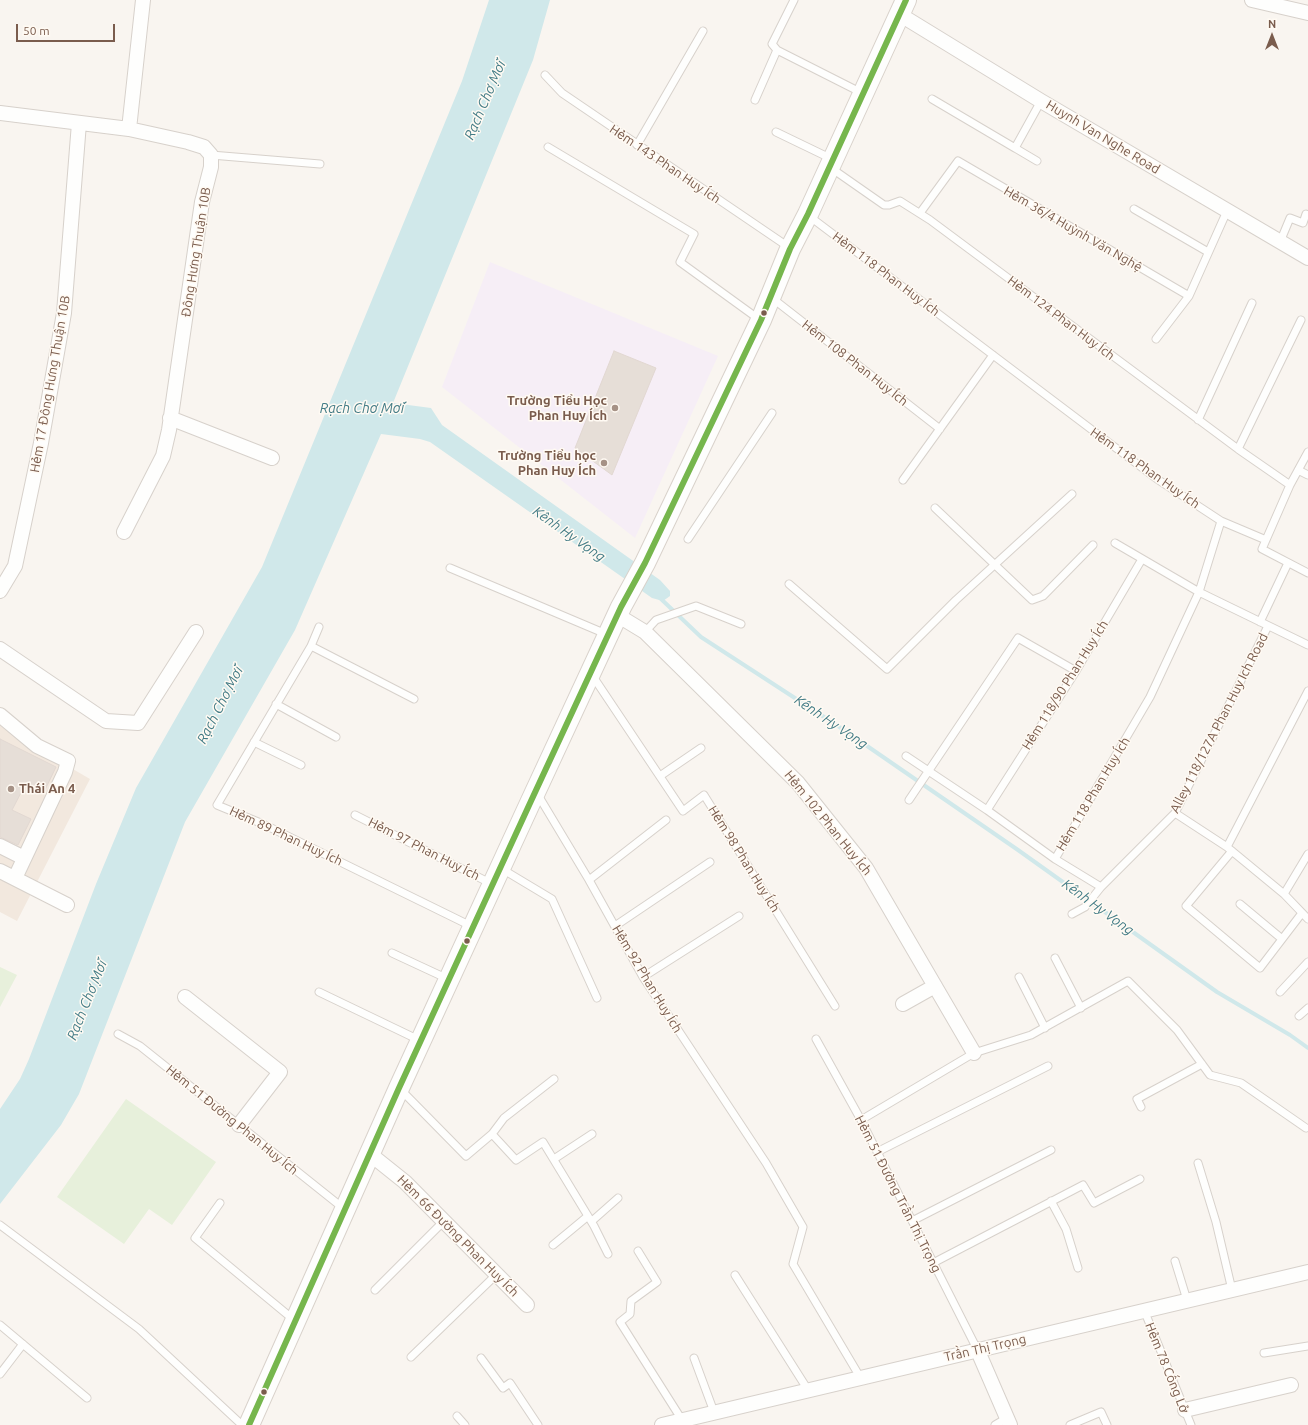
<!DOCTYPE html>
<meta charset="utf-8">
<style>
body{margin:0}
#map{position:relative;width:1308px;height:1425px;overflow:hidden;background:#f9f5f0;font-family:Ubuntu,sans-serif}
canvas{display:block}
.north{position:absolute;left:1252px;top:16px;width:40px;height:40px;-webkit-text-stroke:3px #fffaf3;paint-order:stroke;rotate:0deg;font-size:11px;font-weight:700;line-height:16px;text-align:center;color:#7a5c4d}
.north::after{content:'';display:block;margin:auto;width:14px;height:18px;background:#7a5c4d;clip-path:polygon(50% 0,100% 100%,50% 72%,0 100%)}
.scale{position:absolute;left:16px;top:24px;width:99px;height:18px;box-sizing:border-box;border:2px solid #7a5c4d;border-top:0;padding-left:5px;font-size:12px;line-height:14px;white-space:nowrap;color:#7a5c4d;-webkit-text-stroke:3px #fffaf3;paint-order:stroke}
</style>
<div id="map">
<canvas width="1308" height="1425"></canvas>
<div class="north">N</div>
<div class="scale">50 m</div>
</div>
<script>
const c = document.querySelector('canvas').getContext('2d');
c.lineJoin = 'round';
function fill(path, color) { c.fillStyle = color; c.fill(path, 'evenodd'); }
const shape = rows => new Path2D(rows.map(r => 'M' + r).join(''));
function trace(path, color, width, dash) { c.strokeStyle = color; c.lineWidth = width; c.lineCap = dash ? 'butt' : 'round'; c.setLineDash(dash || []); c.stroke(path); }
function label(font, color, halo, rows, align = 'center') {
  c.font = font + ' Ubuntu,sans-serif'; c.lineWidth = 3; c.setLineDash([]); c.textBaseline = 'middle'; c.strokeStyle = halo; c.fillStyle = color; for (const [text, x, y, turn = 0] of rows) {
    c.save(); c.translate(x, y); c.rotate((+turn || 0) * Math.PI / 180); c.textAlign = isNaN(turn) ? turn : align; if (halo) c.strokeText(text, 0, 0); c.fillText(text, 0, 0); c.restore();
  }
}
fill(shape([
 [0,715,35,747,90,779,17,921,0,912]
]), '#f2e8de');
fill(shape([
 [490,262,718,356,635,538,442,387]
]), '#f6eef6');
fill(shape([
 [0,967,17,975,0,1007],
 [126,1099,216,1162,172,1225,149,1209,124,1244,57,1197]
]), '#e7f0db');
fill(shape([
 [489,0,550,0,533,60,393,403,431,408,442,425,660,580,670,591,670,596,663,601,652,598,430,442,420,439,381,434,295,630,185,822,79,1094,61,1125,0,1204,0,1109,20,1079,29,1059,96,884,136,788,262,567,462,81]
]), '#d0e8ea');
trace(shape([
 [660,598,701,637,841,728,1018,850,1217,992,1290,1035,1308,1048]
]), '#d0e8ea', 4);
const building = shape([
 [614,351,656,368,612,475,575,448,614,351],
 [0,739,56,767,43,794,25,785,12,810,31,819,18,845,0,837,0,739]
]);
fill(building, '#e6ded7');
trace(building, '#e2d8d2', 1);
const service = shape([
 [777,50,862,93],
 [545,75,562,93,790,248],
 [932,99,1015,148],
 [755,100,777,50,772,44,794,0],
 [776,132,832,159],
 [637,145,703,31],
 [548,147,694,234,680,262,760,320],
 [211,155,320,164],
 [1037,161,1015,148,1041,101],
 [831,168,884,205,889,205,900,201,930,220,1238,449,1290,485],
 [1134,209,1208,252],
 [920,213,958,161,1189,296],
 [809,216,1157,479,1221,521,1199,592,1150,697,1055,859],
 [1280,242,1290,218,1303,223,1306,214],
 [772,298,940,429],
 [1156,339,1189,296,1227,211],
 [1198,420,1252,303],
 [1238,449,1301,320],
 [1308,452,1290,485,1262,549,1308,573],
 [1298,470,1308,475],
 [903,480,993,355],
 [935,508,1032,600,1043,596,1093,545],
 [1221,521,1266,540],
 [688,539,772,413],
 [1115,543,1199,592,1308,645],
 [450,568,606,634],
 [789,584,887,669,956,600,1072,494],
 [1260,622,1288,563],
 [319,627,311,646,217,805,263,824,471,926],
 [645,632,656,620,696,606,741,624],
 [311,646,414,699],
 [592,675,683,811,704,795,835,1006],
 [276,704,336,737],
 [254,742,301,765],
 [906,756,987,810,1055,859,1101,887],
 [660,776,701,748],
 [538,795,589,880,643,977,766,1163,803,1227,793,1264,860,1377],
 [909,800,1018,638,1076,671],
 [987,810,1076,671,1142,559],
 [1175,813,1227,847,1284,894,1308,919],
 [355,815,492,884],
 [1227,847,1308,691],
 [1232,851,1186,906,1260,968,1302,913],
 [502,869,552,899,597,998],
 [589,880,666,820],
 [1284,894,1308,854],
 [1240,904,1282,939],
 [1072,914,1085,907,1101,887,1175,813,1268,626],
 [615,926,710,862],
 [392,953,448,979],
 [1055,958,1081,1008],
 [643,977,739,916],
 [1019,977,1045,1028],
 [319,992,419,1040],
 [1280,992,1308,962],
 [1299,1016,1308,1008],
 [118,1034,140,1046,343,1208],
 [816,1039,861,1120,977,1349],
 [400,1089,466,1156,492,1134,504,1118,554,1079],
 [1141,1107,1137,1099,1202,1064],
 [861,1120,974,1053,1031,1035,1128,981,1177,1030,1210,1075,1241,1083,1306,1128],
 [492,1134,516,1160,543,1142,594,1226,608,1254],
 [877,1152,1048,1066],
 [554,1159,592,1134],
 [1198,1163,1216,1222,1232,1290],
 [1051,1201,1066,1229,1078,1268],
 [220,1203,195,1238,294,1320],
 [592,1221,618,1198],
 [912,1221,1051,1150],
 [0,1225,139,1329,242,1425],
 [553,1245,588,1216],
 [638,1251,657,1282,631,1301,630,1314,620,1322,682,1420],
 [1175,1261,1187,1300],
 [933,1263,1083,1185,1094,1203,1140,1179],
 [735,1275,808,1390],
 [375,1290,444,1221],
 [1144,1310,1191,1425],
 [0,1325,87,1398],
 [1264,1353,1308,1346],
 [411,1357,497,1274],
 [481,1358,503,1388,510,1383,538,1425],
 [694,1358,714,1412],
 [0,1374,23,1344],
 [457,1416,465,1425],
 [995,1425,1007,1418],
 [1070,1425,1101,1412,1107,1425]
]);
const minor = shape([
 [1252,0,1308,13],
 [899,14,1041,101,1308,258],
 [0,113,129,129,188,142,204,147,211,155,211,167,202,202,169,430,163,456,124,532],
 [129,129,143,0],
 [170,418,272,458],
 [0,591,15,566,41,443,64,313,79,123],
 [617,615,645,632,798,783,866,868,974,1053],
 [0,649,106,721,138,723,196,632],
 [0,715,37,746,68,761,65,772,15,878],
 [0,846,24,858],
 [0,871,67,905],
 [185,997,280,1072,239,1125],
 [903,1004,935,986],
 [370,1154,405,1182,527,1305],
 [977,1349,1010,1425],
 [1185,1410,1291,1385],
 [662,1425,1308,1272]
]);
const secondary = shape([
 [249,1425,399,1088,531,801,621,607,645,563,761,320,790,249,808,214,906,0]
]);
trace(service, '#d7d1cb', 9);
trace(minor, '#d7d1cb', 16);
trace(secondary, '#d9d2cb', 22);
trace(service, '#fefefd', 7);
trace(minor, '#fefefd', 14);
trace(secondary, '#fefefd', 20);
trace(shape([
 [249,1425,399,1088,531,801,621,607,645,563,761,320,790,249,808,214,906,0]
]), '#76b64d', 6);
for (const [x, y, r, color] of [
 [764,313,3.5,"#7a5c4d"],
 [615,408,4,"#a69286"],
 [604,463,4,"#a69286"],
 [11,789,4,"#a69286"],
 [467,941,3.5,"#7a5c4d"],
 [264,1392,3.5,"#7a5c4d"]
]) { const dot = new Path2D(); dot.arc(x, y, r, 0, 2 * Math.PI); c.fillStyle = color; c.fill(dot); trace(dot, '#fffaf3', 1.5); }
label('13px', '#7a5c4d', '#fffaf3', [
 ["Huynh Van Nghe Road",1103,137,31],
 ["Hẻm 143 Phan Huy Ích",665,164,34],
 ["Hẻm 36/4 Huỳnh Văn Nghệ",1073,229,30],
 ["Đông Hưng Thuận 10B",196,252,-81],
 ["Hẻm 118 Phan Huy Ích",886,274,37],
 ["Hẻm 124 Phan Huy Ích",1061,318,37],
 ["Hẻm 108 Phan Huy Ích",855,363,38],
 ["Hẻm 17 Đông Hưng Thuận 10B",50,384,-80],
 ["Hẻm 118 Phan Huy Ích",1145,468,35],
 ["Hẻm 118/90 Phan Huy Ích",1065,685,-58],
 ["Alley 118/127A Phan Huy Ich Road",1219,723,-63],
 ["Hẻm 118 Phan Huy Ích",1093,794,-59],
 ["Hẻm 102 Phan Huy Ích",828,823,51],
 ["Hẻm 89 Phan Huy Ích",286,836,25],
 ["Hẻm 97 Phan Huy Ích",424,849,27],
 ["Hẻm 98 Phan Huy Ích",744,859,58],
 ["Hẻm 92 Phan Huy Ích",647,979,59],
 ["Hẻm 51 Đường Phan Huy Ích",232,1120,39],
 ["Hẻm 51 Đường Trần Thị Trọng",898,1194,63],
 ["Hẻm 66 Đường Phan Huy Ích",458,1236,45],
 ["Trần Thị Trọng",985,1348,-13],
 ["Hẻm 78 Cống Lở",1167,1368,68]
]);
label('bold 13px', '#7a5c4d', '#fffaf3', [
 ["Trường Tiểu Học",607,401],
 ["Phan Huy Ích",607,416],
 ["Trường Tiểu học",596,456],
 ["Phan Huy Ích",596,471],
 ["Thái An 4",19,789,"left"]
], 'right');
label('italic 14px', '#437c86', '#fffaf3', [
 ["Rạch Chợ Mới",485,100,-67],
 ["Rạch Chợ Mới",362,408],
 ["Kênh Hy Vọng",569,534,35],
 ["Rạch Chợ Mới",220,705,-63],
 ["Kênh Hy Vọng",831,722,34],
 ["Kênh Hy Vọng",1098,907,36],
 ["Rạch Chợ Mới",87,1000,-68]
]);
</script>
